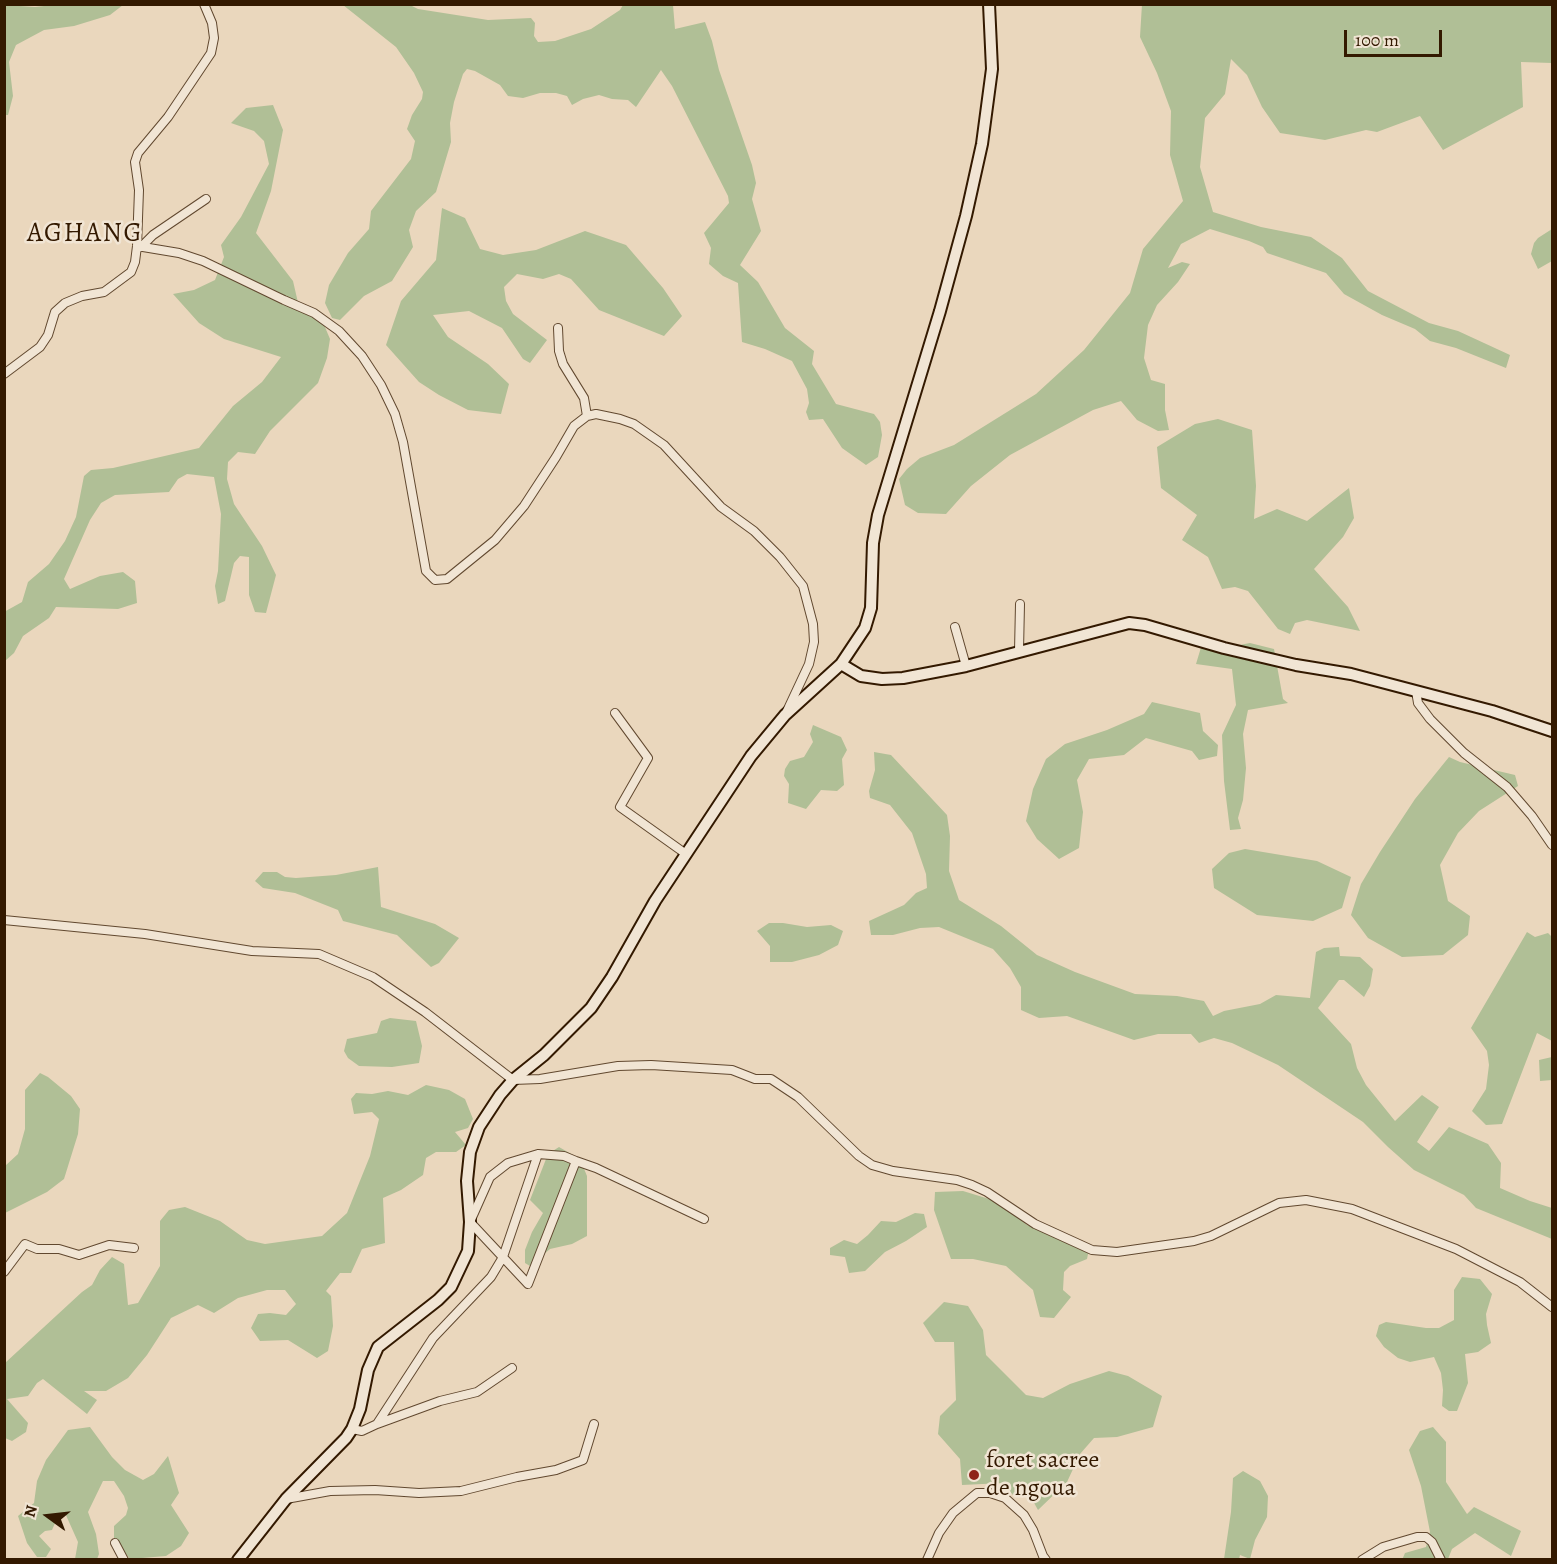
<!DOCTYPE html>
<style>
body{margin:0}
#map{position:relative;width:1557px;height:1564px;overflow:hidden;background:#ead7bd;font-family:Alegreya,serif}
canvas{display:block}
.frame{position:absolute;inset:0;border:6px solid #331900;pointer-events:none}
.north{position:absolute;left:18px;top:1486px;width:60px;height:60px;-webkit-text-stroke:4px #f1e5d4;paint-order:stroke;rotate:285deg;font-size:16px;font-weight:700;line-height:24px;text-align:center;color:#331900}
.north::after{content:'';display:block;margin:auto;width:21px;height:27px;background:#331900;clip-path:polygon(50% 0,100% 100%,50% 72%,0 100%)}
.scale{position:absolute;left:1344px;top:30px;width:98px;height:27px;box-sizing:border-box;border:3px solid #331900;border-top:0;padding-left:8px;font-size:18px;line-height:21px;white-space:nowrap;color:#331900;-webkit-text-stroke:4px #f1e5d4;paint-order:stroke}
</style>
<div id="map">
<canvas width="1557" height="1564"></canvas>
<div class="frame"></div>
<div class="north">N</div>
<div class="scale">100 m</div>
</div>
<script>
const c = document.querySelector('canvas').getContext('2d');
c.lineJoin = 'round';
function fill(path, color) { c.fillStyle = color; c.fill(path, 'evenodd'); }
const shape = rows => new Path2D(rows.map(r => 'M' + r).join(''));
function trace(path, color, width, dash) { c.strokeStyle = color; c.lineWidth = width; c.lineCap = dash ? 'butt' : 'round'; c.setLineDash(dash || []); c.stroke(path); }
function label(font, color, halo, rows, align = 'center') {
  c.font = font + ' Alegreya,serif'; c.lineWidth = 5; c.setLineDash([]); c.textBaseline = 'middle'; c.strokeStyle = halo; c.fillStyle = color; for (const [text, x, y, turn = 0] of rows) {
    c.save(); c.translate(x, y); c.rotate((+turn || 0) * Math.PI / 180); c.textAlign = isNaN(turn) ? turn : align; if (halo) c.strokeText(text, 0, 0); c.fillText(text, 0, 0); c.restore();
  }
}
fill(shape([
 [1142,4,1552,5,1552,63,1521,62,1523,107,1443,150,1420,116,1377,132,1366,130,1325,140,1280,133,1262,107,1247,75,1231,59,1225,94,1205,118,1200,167,1213,212,1261,227,1311,237,1342,258,1368,291,1429,323,1458,331,1510,355,1506,368,1456,348,1430,341,1415,329,1382,315,1344,294,1326,273,1267,253,1263,247,1249,241,1210,229,1181,244,1168,268,1182,262,1190,264,1178,282,1157,305,1148,325,1144,358,1151,380,1165,384,1165,410,1169,430,1158,431,1137,420,1121,401,1093,410,1010,455,971,486,946,514,918,513,905,505,899,479,907,469,920,458,954,445,1036,394,1084,350,1130,293,1143,249,1183,201,1170,155,1171,111,1157,73,1140,37],
 [53,5,123,5,110,15,74,26,44,30,16,45,9,62,13,96,8,115,5,115,5,5,35,7],
 [343,5,410,5,418,9,488,20,531,18,535,23,534,36,538,42,555,41,591,29,620,10,623,5,673,5,675,29,705,22,712,41,719,70,752,165,756,183,752,199,761,231,740,265,758,282,785,328,814,351,812,364,836,404,874,414,880,422,882,435,878,457,866,465,842,448,823,419,809,420,806,412,809,403,807,389,792,361,765,349,742,342,738,283,723,276,709,264,711,248,704,233,729,203,728,196,672,86,661,70,636,107,628,100,612,99,599,95,583,99,572,105,567,96,556,93,540,93,523,98,508,96,500,85,475,71,467,69,463,74,454,102,450,123,451,142,436,192,416,211,409,230,413,247,392,281,364,296,340,320,332,318,325,303,329,285,348,253,369,229,371,211,411,159,415,141,407,129,412,115,422,99,423,92,414,73,396,47],
 [273,105,283,130,271,191,256,233,293,281,299,307,309,316,322,320,330,339,327,358,318,383,270,431,255,454,238,452,228,462,227,479,234,504,262,546,276,575,266,613,255,612,249,595,249,557,240,556,234,563,225,601,218,604,215,586,218,571,221,514,214,477,187,474,178,479,169,492,115,495,101,503,90,520,64,579,70,589,100,576,123,572,135,581,137,603,118,609,56,607,49,618,23,636,14,653,5,661,4,612,22,602,28,582,49,564,65,541,76,517,84,476,91,470,113,468,199,448,233,406,262,382,281,357,224,339,199,323,173,294,194,290,215,280,224,257,221,245,241,217,269,164,264,141,254,131,231,123,246,108],
 [442,208,465,218,480,249,503,255,536,250,585,231,626,245,663,288,682,316,664,336,599,310,571,279,559,274,543,279,517,274,504,287,506,301,513,314,547,340,530,363,523,359,502,328,469,311,433,315,448,337,488,364,509,384,501,414,468,410,439,395,419,382,386,345,401,301,436,260],
 [1552,229,1552,261,1538,269,1531,254,1534,243,1538,238],
 [1218,419,1252,430,1256,486,1254,519,1277,509,1307,521,1349,488,1354,518,1343,537,1314,569,1348,607,1360,631,1307,620,1295,623,1290,634,1278,629,1248,591,1235,587,1222,589,1208,557,1182,540,1197,515,1161,488,1157,447,1195,424],
 [1250,643,1274,649,1283,699,1288,703,1248,710,1243,734,1246,768,1243,800,1238,818,1241,829,1230,830,1224,781,1222,735,1236,705,1232,669,1196,664,1202,644,1224,648],
 [1152,702,1200,713,1203,731,1218,745,1217,756,1199,760,1192,751,1146,738,1124,755,1089,759,1077,780,1083,812,1079,848,1059,859,1037,839,1026,821,1033,789,1046,759,1065,744,1107,730,1144,714],
 [813,725,841,737,847,750,842,759,844,785,837,791,821,790,806,809,788,803,789,784,784,776,785,769,790,761,804,757,813,742,810,734],
 [874,752,891,755,947,815,950,836,949,871,959,900,1001,926,1037,955,1075,972,1135,994,1177,996,1204,1001,1213,1016,1224,1011,1260,1004,1276,995,1310,998,1316,952,1324,948,1339,947,1340,956,1360,957,1373,969,1370,986,1364,997,1344,980,1339,980,1318,1008,1351,1044,1357,1068,1366,1085,1395,1121,1422,1095,1439,1107,1417,1142,1429,1151,1449,1127,1488,1144,1501,1163,1500,1188,1530,1201,1552,1208,1552,1239,1476,1208,1464,1195,1414,1170,1388,1147,1363,1122,1278,1065,1232,1043,1214,1038,1199,1043,1191,1034,1158,1034,1134,1040,1067,1016,1039,1018,1021,1010,1021,987,1010,968,993,949,939,927,920,928,893,935,871,935,869,921,904,905,916,893,927,888,926,874,912,833,890,805,870,798,869,791,875,770],
 [1449,757,1460,762,1515,775,1518,786,1479,811,1458,833,1440,865,1448,901,1470,916,1468,935,1443,955,1402,957,1368,938,1351,915,1361,884,1380,852,1415,799],
 [1245,849,1317,861,1351,877,1342,908,1313,921,1257,915,1214,888,1212,869,1229,853],
 [378,867,381,907,435,924,459,938,439,963,431,967,397,935,343,921,338,910,295,893,263,888,255,881,263,872,277,872,285,877,296,878,336,875],
 [769,923,783,923,807,927,831,925,843,931,838,945,819,955,792,962,770,962,770,946,757,931],
 [1527,932,1535,937,1548,933,1552,937,1552,1041,1537,1033,1502,1124,1486,1125,1472,1111,1486,1089,1489,1065,1487,1051,1471,1028],
 [390,1018,416,1021,422,1046,419,1063,392,1067,359,1066,348,1058,344,1051,347,1039,377,1033,381,1021],
 [1552,1057,1552,1080,1540,1081,1539,1060],
 [40,1073,48,1077,71,1096,80,1109,78,1134,64,1179,47,1192,5,1213,5,1166,18,1154,25,1129,25,1090],
 [426,1085,449,1090,465,1099,473,1119,468,1128,455,1132,466,1145,456,1152,436,1152,426,1158,423,1175,401,1190,383,1198,385,1243,362,1249,351,1273,340,1273,326,1291,331,1296,333,1326,328,1351,317,1358,288,1340,260,1341,251,1328,258,1314,270,1313,286,1315,296,1304,285,1290,267,1290,238,1298,214,1313,198,1305,171,1318,147,1355,128,1378,106,1391,84,1391,97,1400,87,1414,43,1379,37,1383,28,1396,7,1399,28,1423,26,1432,12,1441,5,1438,5,1363,82,1292,92,1285,100,1270,112,1257,124,1264,128,1305,138,1303,160,1266,160,1221,169,1210,185,1207,220,1221,247,1240,265,1244,322,1236,347,1213,370,1156,379,1119,372,1112,354,1114,351,1099,356,1093,372,1094,388,1091,408,1095],
 [559,1147,580,1159,587,1176,587,1236,572,1244,550,1249,530,1266,525,1263,525,1250,532,1232,543,1213,530,1200,548,1154],
 [963,1191,999,1202,1027,1225,1089,1249,1087,1259,1070,1266,1064,1272,1063,1290,1071,1297,1054,1318,1040,1317,1033,1290,1006,1266,973,1259,951,1259,934,1210,935,1192],
 [915,1213,924,1214,927,1227,906,1241,885,1252,865,1271,849,1273,845,1257,830,1255,830,1248,844,1240,857,1244,868,1235,881,1221,896,1222],
 [1462,1277,1480,1279,1492,1294,1486,1314,1487,1325,1491,1343,1478,1352,1465,1354,1468,1383,1457,1411,1449,1411,1442,1406,1443,1390,1441,1373,1434,1357,1410,1362,1398,1358,1384,1347,1376,1336,1379,1325,1386,1322,1426,1328,1439,1328,1454,1320,1454,1290],
 [944,1302,968,1306,983,1330,986,1355,1026,1395,1043,1398,1070,1384,1109,1371,1128,1376,1162,1396,1153,1427,1117,1437,1094,1438,1080,1454,1067,1482,1038,1510,1028,1492,1013,1495,1003,1483,962,1485,960,1459,938,1434,940,1416,956,1400,954,1342,935,1342,923,1323],
 [90,1427,112,1457,125,1470,143,1480,154,1474,168,1456,179,1493,171,1505,189,1533,181,1546,166,1556,130,1559,114,1539,114,1526,126,1515,128,1508,124,1496,114,1481,103,1481,88,1512,96,1534,99,1554,97,1559,75,1559,78,1542,65,1513,59,1514,52,1530,45,1531,39,1536,51,1549,46,1557,37,1557,27,1543,18,1516,34,1503,37,1481,46,1460,68,1430],
 [1433,1427,1446,1442,1446,1482,1467,1514,1474,1507,1521,1531,1511,1556,1475,1533,1452,1549,1448,1559,1402,1560,1405,1553,1426,1547,1430,1532,1421,1486,1409,1450,1420,1431],
 [1243,1471,1260,1481,1268,1496,1267,1517,1255,1540,1250,1559,1240,1555,1239,1559,1224,1559,1231,1512,1233,1478]
]), '#b0bf96');
const street = shape([
 [137,246,179,253,203,261,284,300,314,313,339,331,362,356,381,385,395,414,403,442,426,571,435,580,447,579,495,540,524,506,556,457,574,426,587,416,596,414,620,419,634,424,664,445,721,507,754,531,780,557,803,586,813,624,814,642,809,664,787,711],
 [141,247,153,235,206,199],
 [558,328,559,351,563,364,584,398,587,416],
 [4,374,40,347,48,335,55,312,65,303,82,296,104,292,131,272,135,262,137,246,139,190,135,162,138,153,168,117,211,53,214,38,212,23,204,4],
 [955,627,966,666],
 [1019,651,1020,604],
 [1416,691,1418,703,1430,719,1464,753,1507,787,1532,816,1552,845],
 [615,713,648,758,620,807,686,854],
 [4,920,145,934,252,951,319,954,373,977,425,1012,513,1080,540,1079,618,1066,651,1065,732,1070,755,1079,771,1079,798,1097,859,1156,872,1165,893,1171,957,1180,972,1185,987,1192,1035,1224,1092,1250,1117,1252,1194,1241,1211,1236,1279,1203,1306,1200,1352,1209,1456,1249,1520,1282,1552,1307],
 [576,1161,528,1284,470,1222,490,1177,508,1163,538,1154,564,1156,576,1161,596,1168,704,1219],
 [4,1272,25,1244,37,1249,59,1249,79,1255,109,1245,134,1248],
 [377,1424,440,1401,477,1392,512,1368],
 [352,1429,362,1431,377,1424,433,1338,491,1277,503,1257,538,1154],
 [286,1499,330,1491,375,1490,419,1493,461,1491,517,1477,556,1470,583,1460,594,1424],
 [115,1543,124,1560],
 [927,1560,939,1533,953,1513,977,1493,990,1493,1005,1498,1024,1515,1033,1530,1043,1556,1046,1560],
 [1362,1560,1383,1547,1417,1537,1426,1537,1432,1542,1441,1560]
]);
const secondary = shape([
 [841,664,861,676,882,679,903,678,966,666,1129,623,1145,625,1224,648,1296,665,1351,674,1492,711,1552,731],
 [238,1560,286,1499,346,1438,352,1429,360,1409,368,1370,378,1347,438,1300,451,1287,468,1251,470,1222,467,1181,470,1152,479,1127,500,1095,513,1080,544,1055,591,1008,612,977,655,901,751,756,785,715,841,664,865,628,871,608,873,543,878,515,940,311,966,216,982,144,992,69,989,4]
]);
trace(street, '#61482f', 10);
trace(secondary, '#331900', 14);
trace(street, '#f1e5d4', 8);
trace(secondary, '#f1e5d4', 10);
for (const [x, y, r, color] of [
 [974,1475,6,"#8f2418"]
]) { const dot = new Path2D(); dot.arc(x, y, r, 0, 2 * Math.PI); c.fillStyle = color; c.fill(dot); trace(dot, '#f1e5d4', 2); }
label('24px', '#331900', '#f1e5d4', [
 ["foret sacree",986,1461],
 ["de ngoua",986,1489]
], 'left');
c.letterSpacing = '1.5px';
label('27px', '#331900', '#f1e5d4', [
 ["AGHANG",85,234]
]);
c.letterSpacing = '0px';
</script>
